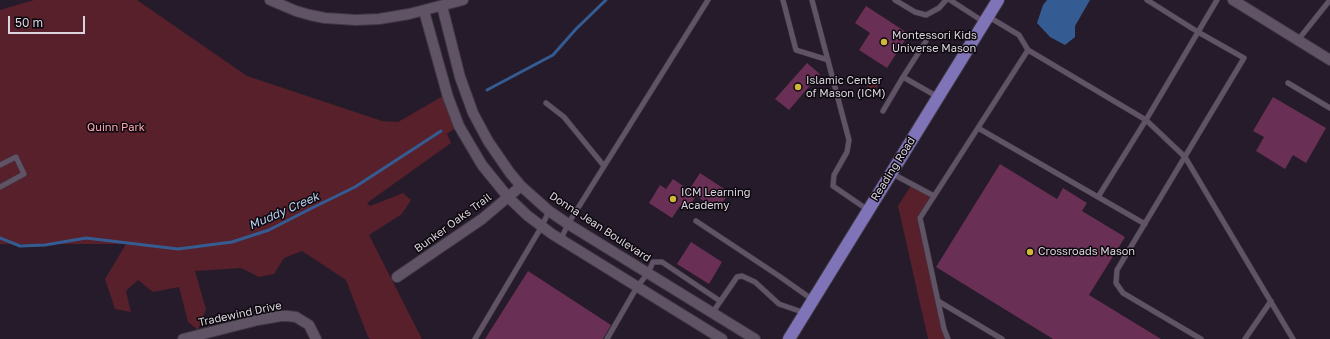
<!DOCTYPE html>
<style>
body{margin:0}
#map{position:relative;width:1330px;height:339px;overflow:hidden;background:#251b2a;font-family:"Golos Text",sans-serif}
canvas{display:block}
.scale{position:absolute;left:8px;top:16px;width:77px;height:18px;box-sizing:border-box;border:2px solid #dbd4de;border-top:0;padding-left:5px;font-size:12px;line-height:14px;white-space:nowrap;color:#dbd4de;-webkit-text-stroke:3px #0c080e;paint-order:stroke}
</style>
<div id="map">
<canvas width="1330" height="339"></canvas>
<div class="scale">50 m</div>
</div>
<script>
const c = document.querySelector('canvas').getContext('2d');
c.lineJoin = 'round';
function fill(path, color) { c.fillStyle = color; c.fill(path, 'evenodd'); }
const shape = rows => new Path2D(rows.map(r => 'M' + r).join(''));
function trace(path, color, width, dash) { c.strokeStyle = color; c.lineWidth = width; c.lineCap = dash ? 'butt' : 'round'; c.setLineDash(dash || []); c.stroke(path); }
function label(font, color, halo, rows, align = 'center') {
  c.font = font + ' "Golos Text",sans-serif'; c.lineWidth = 3; c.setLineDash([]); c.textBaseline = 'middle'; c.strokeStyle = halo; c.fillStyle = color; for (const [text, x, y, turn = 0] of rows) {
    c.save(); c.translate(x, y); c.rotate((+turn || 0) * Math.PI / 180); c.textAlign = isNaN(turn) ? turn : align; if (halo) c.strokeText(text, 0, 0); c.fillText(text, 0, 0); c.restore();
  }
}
fill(shape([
 [34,0,137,0,247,76,382,121,398,122,443,96,448,111,455,128,447,134,451,143,367,203,370,206,403,193,411,200,402,214,369,235,422,339,370,339,368,337,346,280,302,251,284,258,274,274,259,277,241,268,195,271,206,309,198,330,188,322,179,287,153,292,138,280,126,291,131,312,115,309,105,279,126,244,0,244,0,10],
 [872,76,881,81,875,91,866,85],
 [912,184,934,196,920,218,948,339,928,339,898,206]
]), '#57202a');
fill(shape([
 [1047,0,1090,0,1075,26,1075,37,1065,45,1050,37,1037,23,1043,5]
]), '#355c92');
trace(shape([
 [487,90,553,55,576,29,606,0],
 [0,238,20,246,45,245,86,238,178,249,232,242,269,230,312,208,355,187,441,131]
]), '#355c92', 3);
fill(shape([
 [866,6,909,34,887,68,859,50,870,33,855,23],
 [807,63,820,74,789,110,775,99],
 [1273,97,1326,128,1306,163,1293,155,1285,169,1256,151,1264,137,1253,131],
 [1000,164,1057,199,1063,188,1087,203,1082,211,1125,237,1089,295,1161,339,1053,339,936,267],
 [700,173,729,192,718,210,696,196,687,210,680,206,672,218,649,203,660,185,666,189,673,179,689,190],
 [691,242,722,262,709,284,677,264],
 [528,271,611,325,603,339,485,339]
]), '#6a2f55');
const lane = shape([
 [783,0,796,50,828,60],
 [812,0,849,140,847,152,834,175,833,186,868,210],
 [895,0,915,12,926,15,939,8,946,0],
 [950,0,984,22],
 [1147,0,1198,32,1244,58,1117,270,1116,283,1123,293,1201,339],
 [989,17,1019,35,1028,50,1146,120,1185,157,1293,339],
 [1298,40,1330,0],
 [903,77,926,41],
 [1288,83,1330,108],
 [546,103,564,117,604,166],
 [883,111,903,77,938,97],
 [978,128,1145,224],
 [0,165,16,157,24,174,0,187],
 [891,173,934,196],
 [1098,197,1146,120,1217,0],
 [696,221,779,276,813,300],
 [561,239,568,224,708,0],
 [938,301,1002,339],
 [713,312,737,277,742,276,755,282,779,304,805,313],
 [475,339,542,226,549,211],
 [607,339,637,287,648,273,653,262,662,262,720,301],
 [948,339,944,329,920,218,1028,50],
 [1245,339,1271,301]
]);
const street = shape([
 [270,0,296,11,310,15,325,18,356,20,379,19,409,14,463,0],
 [1233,0,1330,60],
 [442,6,460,77,473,113,488,141,510,173,521,186,549,211,568,224,755,339],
 [424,11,448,97,459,126,482,165,508,197,528,216,552,234,722,339],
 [397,277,482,219,521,186],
 [183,339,258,320,281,316,288,316,296,317,309,325,316,339]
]);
const primary = shape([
 [789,339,998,0]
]);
trace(lane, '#3f3743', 6);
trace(street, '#3f3743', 12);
trace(primary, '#3f3743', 14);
trace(lane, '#5f5365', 5);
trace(street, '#5f5365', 10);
trace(primary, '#7e74b7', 12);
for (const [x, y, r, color] of [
 [884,42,4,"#cfb837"],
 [798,87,4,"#cfb837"],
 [673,199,4,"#cfb837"],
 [1030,252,4,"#cfb837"]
]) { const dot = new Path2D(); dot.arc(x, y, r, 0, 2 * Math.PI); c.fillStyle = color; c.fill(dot); trace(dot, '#0c080e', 1.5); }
label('11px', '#dbd4de', '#0c080e', [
 ["Montessori Kids",892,36],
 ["Universe Mason",892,49],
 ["Islamic Center",806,81],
 ["of Mason (ICM)",806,94],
 ["ICM Learning",681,193],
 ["Academy",681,206],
 ["Crossroads Mason",1038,252]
], 'left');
label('11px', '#fca6b0', '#0c080e', [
 ["Quinn Park",116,128]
]);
label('11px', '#dbd4de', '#0c080e', [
 ["Reading Road",893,169,-58],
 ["Bunker Oaks Trail",453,223,-36],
 ["Donna Jean Boulevard",600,227,33],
 ["Tradewind Drive",240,314,-12]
]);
label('italic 12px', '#bad1f1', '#0c080e', [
 ["Muddy Creek",284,211,-24]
]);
</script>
